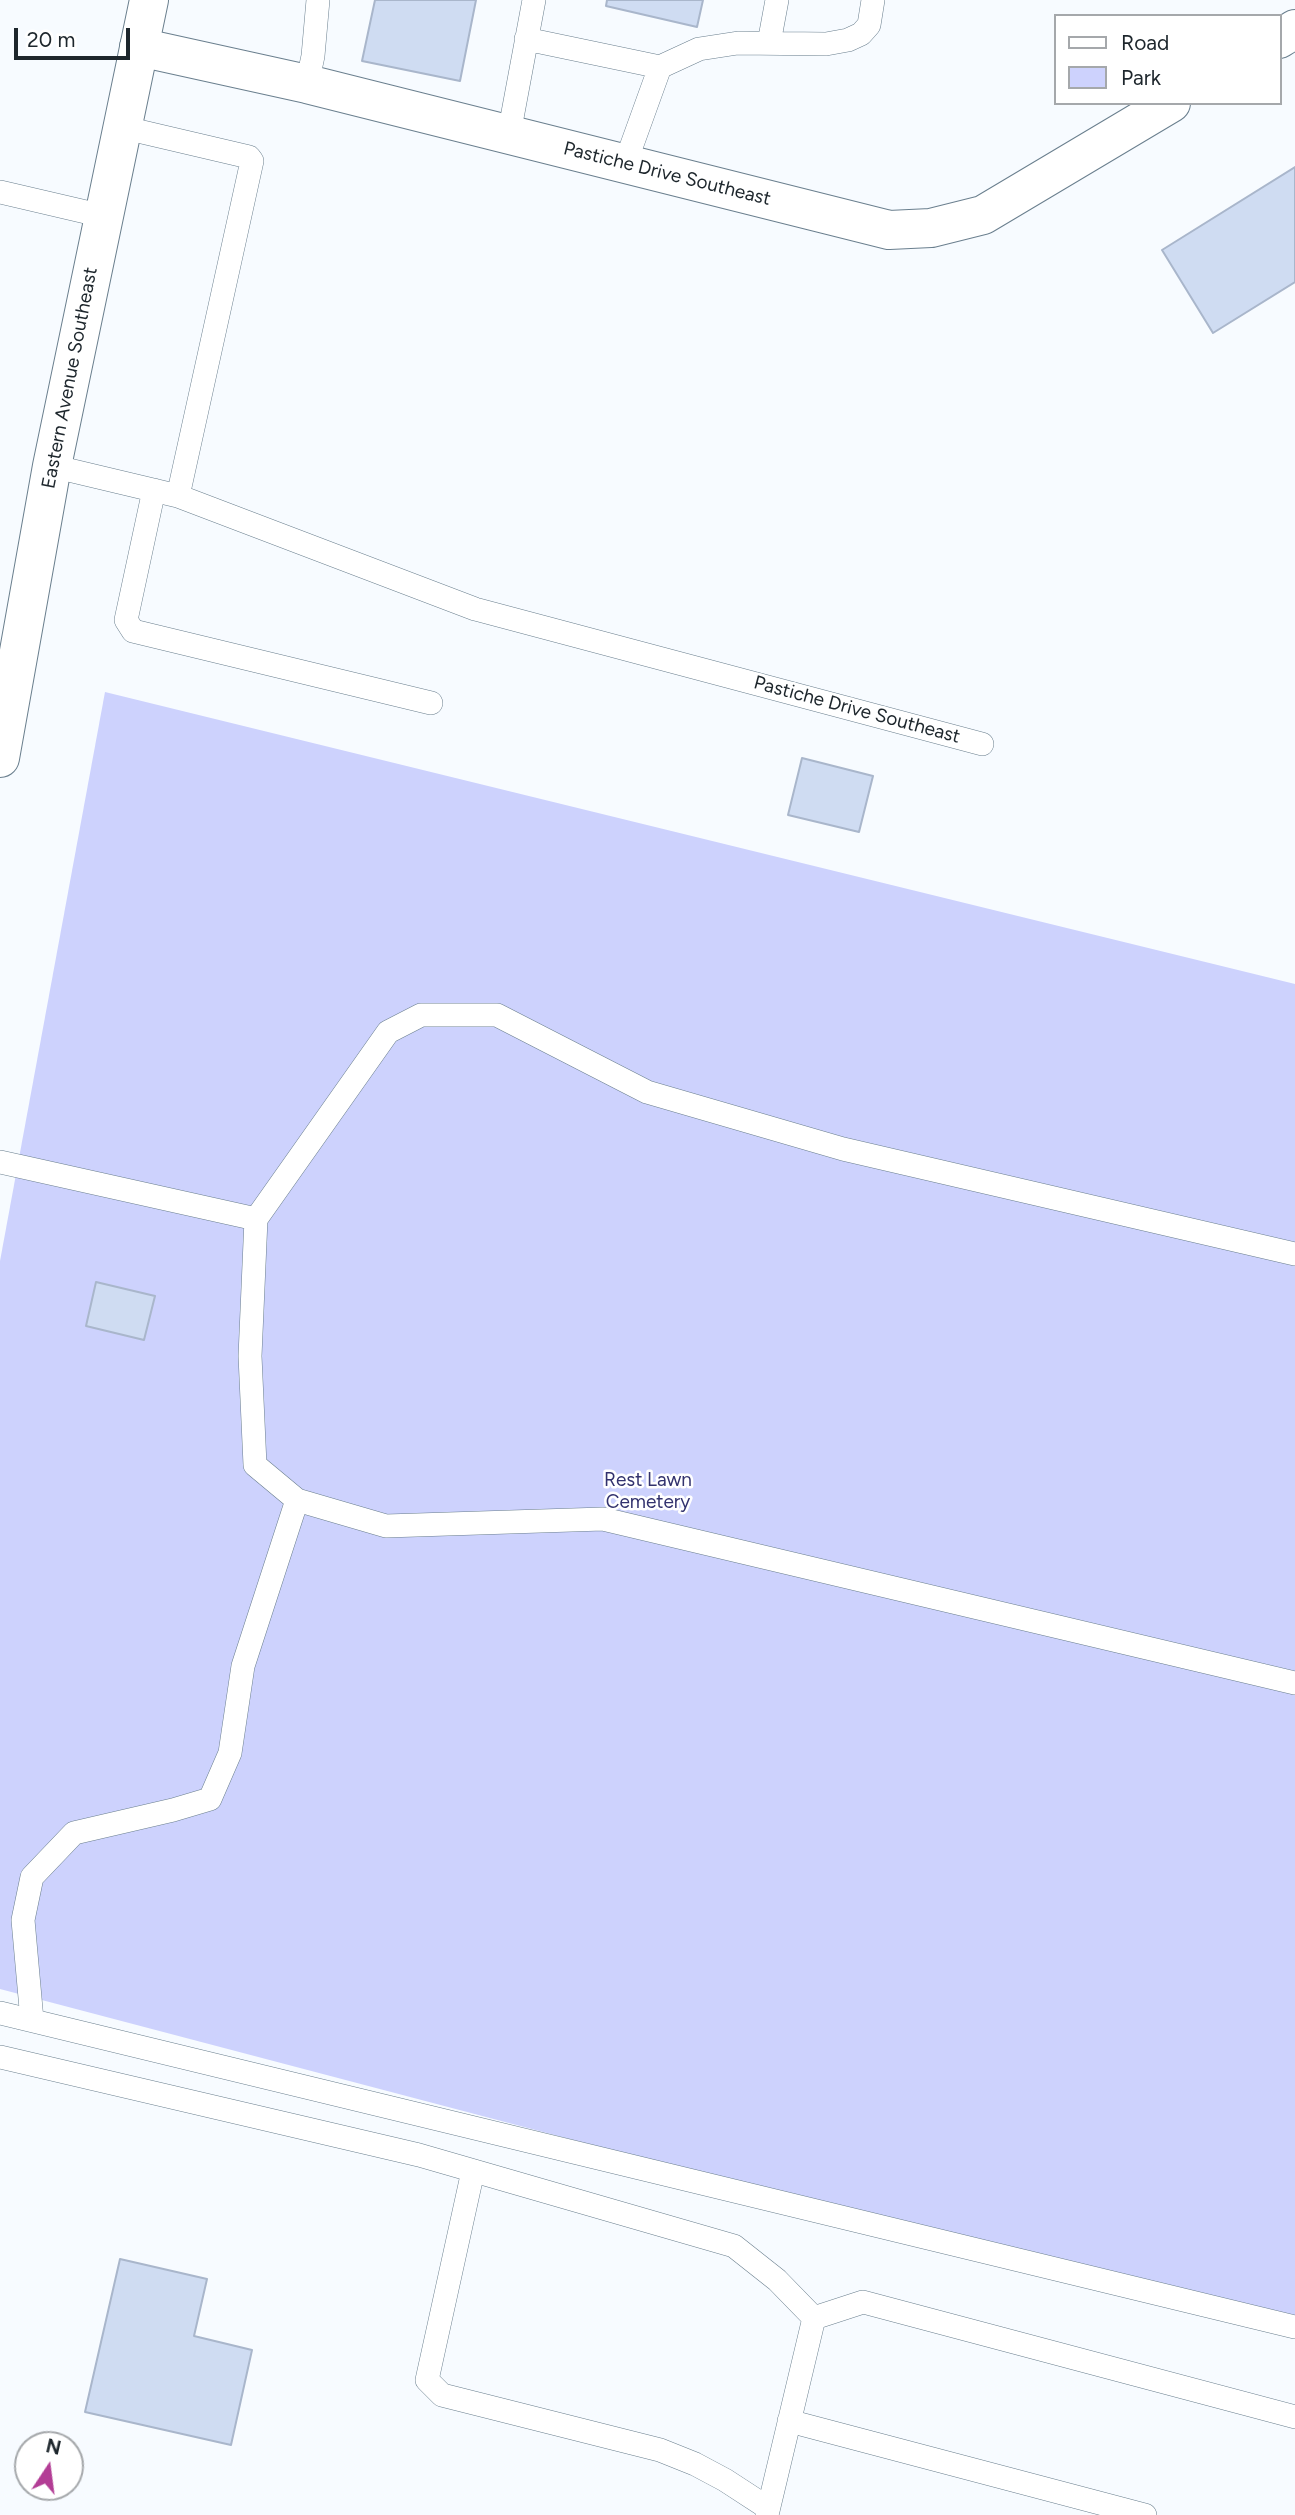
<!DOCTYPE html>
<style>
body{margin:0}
#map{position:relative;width:1295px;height:2515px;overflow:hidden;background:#f7fbff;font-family:Figtree,sans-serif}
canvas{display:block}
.legend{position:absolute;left:1054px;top:14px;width:228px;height:91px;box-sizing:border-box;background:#fff;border:2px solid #a5a8ab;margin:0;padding:9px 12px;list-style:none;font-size:21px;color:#1d262c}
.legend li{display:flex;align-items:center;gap:14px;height:35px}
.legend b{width:35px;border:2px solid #a5a8ab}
.north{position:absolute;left:14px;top:2431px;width:70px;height:70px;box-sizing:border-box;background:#fff;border:2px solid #a5a8ab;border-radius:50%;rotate:13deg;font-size:19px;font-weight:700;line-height:28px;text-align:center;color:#1d262c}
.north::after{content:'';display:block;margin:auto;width:24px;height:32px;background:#b33d95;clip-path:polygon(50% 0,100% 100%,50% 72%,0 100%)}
.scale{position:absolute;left:14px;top:28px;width:116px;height:32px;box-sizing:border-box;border:4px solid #1d262c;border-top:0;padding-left:9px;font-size:21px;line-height:24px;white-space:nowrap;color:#1d262c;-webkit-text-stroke:5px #fff;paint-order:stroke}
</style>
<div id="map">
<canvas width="1295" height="2515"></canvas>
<ul class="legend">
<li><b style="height:9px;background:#fff"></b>Road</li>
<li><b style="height:19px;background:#cdd2fd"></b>Park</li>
</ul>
<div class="north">N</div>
<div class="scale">20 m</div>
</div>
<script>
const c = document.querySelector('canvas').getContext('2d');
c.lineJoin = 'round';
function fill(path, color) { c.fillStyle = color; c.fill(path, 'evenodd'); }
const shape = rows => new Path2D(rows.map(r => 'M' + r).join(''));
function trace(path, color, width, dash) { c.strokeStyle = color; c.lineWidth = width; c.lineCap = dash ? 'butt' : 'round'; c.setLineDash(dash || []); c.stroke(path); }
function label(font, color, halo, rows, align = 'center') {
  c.font = font + ' Figtree,sans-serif'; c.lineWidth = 5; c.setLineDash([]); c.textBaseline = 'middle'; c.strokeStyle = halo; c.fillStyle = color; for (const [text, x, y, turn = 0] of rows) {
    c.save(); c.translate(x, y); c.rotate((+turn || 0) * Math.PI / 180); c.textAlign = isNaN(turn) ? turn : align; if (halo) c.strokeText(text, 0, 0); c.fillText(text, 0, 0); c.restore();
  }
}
fill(shape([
 [105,692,1295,984,1295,2330,0,1989,0,1261]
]), '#cdd2fd');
const building = shape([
 [375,0,476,0,460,81,362,61,375,0],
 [607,0,703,0,697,27,606,6,607,0],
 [1295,167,1295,282,1213,333,1162,250,1295,167],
 [802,758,873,776,859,832,788,815,802,758],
 [96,1282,155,1296,144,1340,86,1326,96,1282],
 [120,2259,207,2279,194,2336,252,2350,231,2445,85,2412,120,2259]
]);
fill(building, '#cfdcf2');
trace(building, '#a9b6cb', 2);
const service = shape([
 [526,39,660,67,625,164],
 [769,43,777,0],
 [660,67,699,49,738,43,826,44,848,40,861,34,869,25,873,0],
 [307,84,313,56,318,0],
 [121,127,249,157,252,161,178,496],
 [509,134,534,0],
 [0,192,103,216],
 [52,466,178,496,475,609,982,744],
 [154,490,126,620,133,631,431,703],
 [0,1162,256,1219],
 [297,1500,386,1526,603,1519,1295,1683],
 [0,2013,1295,2327],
 [32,2020,23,1920,32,1877,74,1833,173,1810,210,1799,230,1753,243,1666,297,1500,255,1465,250,1356,256,1219,388,1032,421,1015,497,1015,647,1092,843,1149,1295,1254],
 [0,2057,419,2155,734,2246,777,2280,814,2318],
 [473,2171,427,2380,442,2395,660,2450,695,2464,725,2480,768,2508],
 [789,2421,1145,2515],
 [767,2515,814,2318,863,2302,1295,2417]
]);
const minor = shape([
 [1279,39,1295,29],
 [139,47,307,84,889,230,931,228,983,215,1171,103]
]);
const secondary = shape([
 [0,758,52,466,149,0]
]);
trace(service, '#6a7f8e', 24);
trace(minor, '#6a7f8e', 40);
trace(secondary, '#6a7f8e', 40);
trace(service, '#fff', 23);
trace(minor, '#fff', 38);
trace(secondary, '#fff', 38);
label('19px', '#1d262c', '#fff', [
 ["Pastiche Drive Southeast",667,174,14],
 ["Eastern Avenue Southeast",70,378,-79],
 ["Pastiche Drive Southeast",857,710,15]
]);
label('19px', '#32326e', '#fff', [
 ["Rest Lawn",648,1480],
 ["Cemetery",648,1502]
]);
</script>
